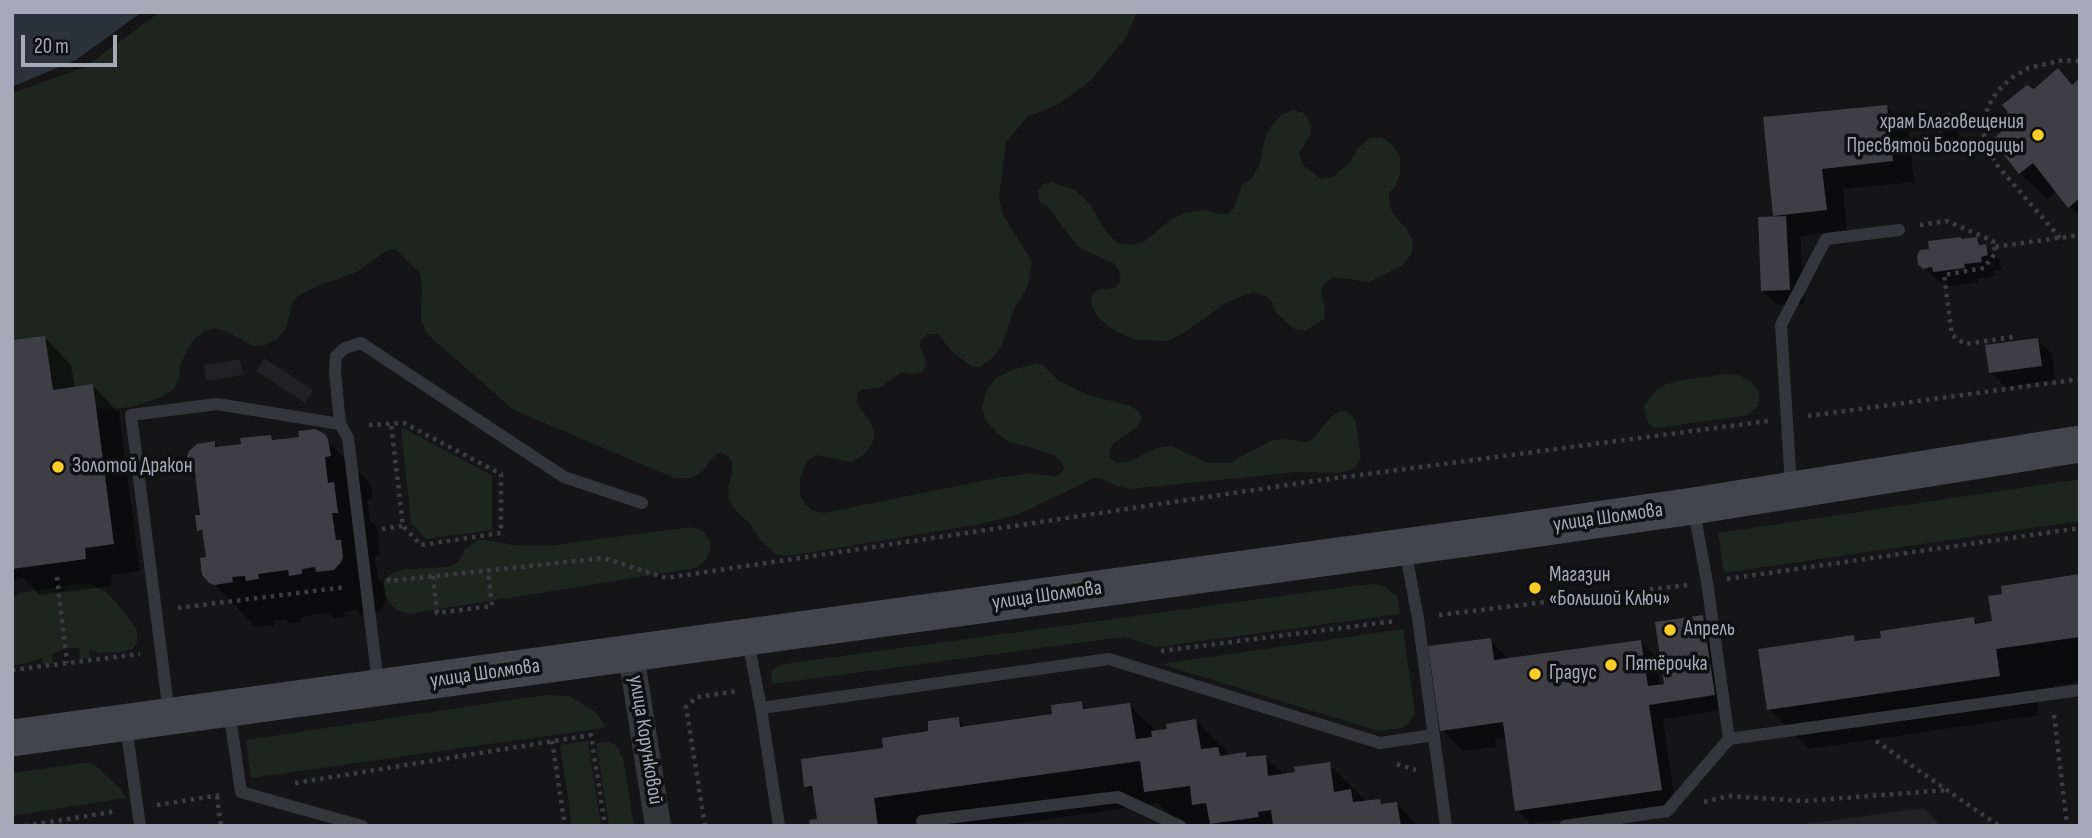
<!DOCTYPE html>
<meta charset="utf-8">
<style>
body{margin:0}
#map{position:relative;width:2092px;height:838px;overflow:hidden;background:#151417;font-family:"Sofia Sans Condensed",sans-serif}
canvas{display:block}
.frame{position:absolute;inset:0;border:14px solid #a6a9b7;pointer-events:none}
.scale{position:absolute;left:21px;top:35px;width:96px;height:32px;box-sizing:border-box;border:4px solid #a6a9b7;border-top:0;padding-left:9px;font-size:21px;line-height:24px;white-space:nowrap;color:#a6a9b7;-webkit-text-stroke:5px #100f12;paint-order:stroke}
</style>
<div id="map">
<canvas width="2092" height="838"></canvas>
<div class="frame"></div>
<div class="scale">20 m</div>
</div>
<script>
const c = document.querySelector('canvas').getContext('2d');
c.lineJoin = 'round';
function fill(path, color) { c.fillStyle = color; c.fill(path, 'evenodd'); }
const shape = rows => new Path2D(rows.map(r => 'M' + r).join(''));
function trace(path, color, width, dash) { c.strokeStyle = color; c.lineWidth = width; c.lineCap = dash ? 'butt' : 'round'; c.setLineDash(dash || []); c.stroke(path); }
function label(font, color, halo, rows, align = 'center') {
  c.font = font + ' "Sofia Sans Condensed",sans-serif'; c.lineWidth = 7; c.setLineDash([]); c.textBaseline = 'middle'; c.strokeStyle = halo; c.fillStyle = color; for (const [text, x, y, turn = 0] of rows) {
    c.save(); c.translate(x, y); c.rotate((+turn || 0) * Math.PI / 180); c.textAlign = isNaN(turn) ? turn : align; if (halo) c.strokeText(text, 0, 0); c.fillText(text, 0, 0); c.restore();
  }
}
fill(shape([
 [264,358,313,390,305,403,256,371],
 [240,359,243,375,206,381,204,365],
 [1924,808,1941,826,1790,826]
]), '#212024');
fill(shape([
 [160,12,1137,12,1125,39,1090,81,1059,104,1027,117,1006,142,999,198,1003,215,1032,261,1028,286,1014,309,1002,345,994,357,979,367,971,366,952,352,938,334,928,334,922,339,920,346,927,365,922,372,913,374,902,372,879,388,862,390,857,394,857,403,872,425,875,436,871,446,864,455,850,462,816,455,807,462,800,478,800,494,805,504,814,511,824,513,1001,477,1029,474,1056,476,1062,472,1064,467,1062,462,1053,455,1030,447,1009,442,997,433,986,421,982,408,986,391,996,378,1012,370,1037,363,1044,366,1058,380,1091,396,1128,405,1139,411,1142,419,1136,428,1114,443,1109,450,1111,459,1118,463,1130,461,1156,448,1171,446,1208,463,1229,463,1273,440,1288,439,1304,442,1313,439,1330,418,1338,412,1346,411,1352,415,1356,422,1361,459,1355,468,1340,473,1297,472,1130,489,1117,486,1104,480,1094,478,1019,514,981,524,789,556,777,555,761,541,750,524,736,511,729,499,728,486,732,474,732,462,727,455,721,453,715,455,702,472,690,478,674,478,514,410,427,334,421,320,422,286,420,273,395,249,386,251,357,272,317,286,297,297,292,304,286,329,278,338,266,345,254,346,227,332,213,328,203,332,191,343,181,363,179,377,174,389,160,398,131,407,112,409,12,404,12,93,85,67],
 [1293,110,1304,113,1311,125,1310,136,1299,153,1304,166,1321,179,1334,176,1350,162,1359,147,1370,138,1382,138,1392,144,1400,156,1400,174,1395,187,1389,193,1389,205,1395,217,1406,228,1413,240,1412,253,1403,265,1369,282,1333,277,1324,284,1321,292,1325,309,1324,319,1305,331,1294,329,1276,313,1273,303,1266,296,1254,292,1227,302,1184,333,1168,341,1136,340,1117,332,1102,321,1092,308,1091,297,1098,290,1117,287,1121,280,1119,272,1115,264,1080,248,1070,237,1049,208,1039,201,1038,190,1043,184,1052,182,1075,190,1089,203,1107,233,1118,243,1130,245,1144,242,1170,220,1185,213,1204,210,1219,214,1228,214,1234,208,1242,185,1251,179,1259,166,1266,135,1273,123,1282,115],
 [1726,374,1739,375,1750,381,1760,393,1758,406,1748,415,1658,428,1653,427,1648,423,1644,406,1656,390,1666,384,1683,380],
 [403,428,492,475,492,530,426,539,411,523,401,429],
 [2080,479,2080,521,1724,573,1718,533],
 [691,527,703,531,710,541,710,550,706,560,696,568,408,614,397,610,390,604,386,596,383,586,385,579,394,572,407,569,447,567,455,564,460,559,465,549,480,539,514,545,546,546],
 [80,583,90,584,105,591,118,605,132,622,137,631,137,644,132,649,120,652,100,653,89,650,90,658,80,659,79,648,67,648,52,654,53,663,43,665,42,658,12,667,12,598,21,593],
 [1376,584,1384,586,1397,596,1400,614,1157,647,1123,637,772,684,771,671,779,665,784,664,1361,585],
 [1403,629,1415,713,1408,724,1402,728,1378,731,1161,664],
 [544,695,568,696,576,700,594,711,606,726,603,728,251,778,246,740],
 [588,741,601,826,572,826,560,745],
 [608,742,616,745,623,758,634,826,609,826,596,743],
 [83,763,90,763,97,767,120,788,126,798,12,816,12,773]
]), '#1c251e');
fill(shape([
 [12,12,142,12,76,60,12,87]
]), '#2a323b');
fill(shape([
 [2080,80,2080,217,2057,191,2047,199,2020,173,2005,131,2035,91,2073,86],
 [1887,107,1908,128,1914,182,1843,189,1847,231,1800,236,1804,304,1777,305,1762,291,1777,218,1774,215,1765,119],
 [1950,115,1957,122,1959,137,1947,138,1940,131],
 [1977,239,2000,260,2001,270,1994,271,1995,276,1978,279,1979,282,1949,286,1945,282,1939,282,1920,263,1963,241],
 [45,338,71,365,75,388,93,386,119,413,140,571,111,575,112,586,40,595,24,578,12,580,12,342],
 [2037,340,2052,354,2055,380,2005,387,1991,372],
 [319,433,371,484,373,499,367,500,370,520,377,527,380,556,375,556,378,579,384,585,386,601,381,610,377,613,361,615,356,610,344,612,345,617,334,618,329,613,300,617,301,622,291,624,286,619,274,620,275,625,260,627,255,626,211,581,205,536,198,530,202,516,198,479,191,473,214,443,219,448,243,445,270,437,275,441,301,438],
 [2080,576,2080,682,2035,689,2039,715,1809,749,1769,709,1854,637,1859,642,1974,619,1979,625,1994,623],
 [1702,617,1717,632,1729,709,1663,719,1675,804,1531,824,1517,810,1507,738,1495,739,1496,747,1463,751,1442,730,1490,640,1510,660,1641,642,1655,656,1660,686,1666,685],
 [1081,702,1089,710,1129,705,1157,732,1196,721,1231,756,1245,754,1250,759,1265,756,1284,775,1329,764,1367,802,1379,800,1385,806,1397,804,1418,826,1180,826,1158,803,1001,826,812,826,819,820,815,795,806,786,885,749,930,733,958,719,967,728,1054,715],
 [259,823,262,826,240,826]
]), '#0007');
fill(shape([
 [2058,68,2072,85,2080,78,2080,126,2078,127,2080,129,2080,198,2068,208,2033,163,2019,174,1992,140,2002,131,1996,122,2008,112,2002,105,2027,85,2034,89],
 [1887,105,1893,161,1822,169,1827,210,1773,216,1763,117],
 [1951,113,1953,130,1938,132,1936,115],
 [1786,216,1790,290,1761,291,1758,217],
 [1961,237,1961,239,1977,237,1979,245,1986,244,1988,255,1981,257,1982,262,1964,264,1965,268,1933,272,1932,267,1923,269,1918,264,1917,256,1920,250,1929,249,1928,241],
 [45,336,53,390,93,384,114,544,85,548,86,559,12,569,12,340],
 [2038,338,2042,366,1989,373,1985,345],
 [315,429,325,434,328,439,331,456,325,457,328,483,334,482,338,513,332,513,336,540,341,540,343,557,341,562,334,570,316,572,315,567,302,569,302,574,289,576,288,570,258,574,259,579,246,581,245,576,232,577,233,582,215,585,209,583,202,575,200,558,206,557,202,530,197,531,195,515,200,515,195,473,190,474,187,456,189,451,197,444,215,441,215,447,241,444,240,438,271,435,272,440,299,437,298,431],
 [2080,574,2080,637,1996,649,2000,676,1767,710,1758,649,1854,635,1855,641,1881,638,1880,631,1974,617,1975,624,1992,621,1988,596,2002,594,2001,586],
 [1703,615,1715,695,1649,705,1662,790,1515,811,1503,722,1440,731,1428,646,1491,638,1494,660,1641,640,1648,686,1664,684,1655,622],
 [1082,701,1083,709,1130,703,1136,739,1152,737,1151,731,1167,729,1166,724,1196,719,1201,749,1218,747,1220,756,1246,752,1246,757,1266,755,1268,776,1295,772,1294,767,1330,762,1334,792,1351,789,1353,802,1380,799,1381,804,1397,802,1401,826,1273,826,1271,810,1258,812,1259,817,1210,824,1206,803,1192,805,1190,786,1144,792,1140,761,874,798,878,826,810,826,809,820,817,819,812,786,804,787,801,759,883,748,882,738,928,731,928,721,959,717,960,727,1052,714,1051,705]
]), '#3f3e44');
trace(shape([
 [1920,225,1947,221,1993,241,1994,247,2080,235],
 [2060,238,1996,164,1989,151,1984,136,1985,120,1988,106,1997,92,2010,79,2028,68,2064,60,2080,61],
 [1994,247,1996,252,1984,268,1944,275,1952,335,1965,344,2013,337],
 [1808,416,2080,379],
 [369,425,404,423,501,474,501,533,421,545,403,526,391,424],
 [382,529,403,526],
 [433,576,437,613,492,606,488,571],
 [57,577,67,663],
 [388,578,389,581,604,558,666,578,1307,482,1768,421],
 [1727,579,2080,528],
 [178,608,346,587],
 [1439,615,1687,585],
 [1161,651,1396,621],
 [12,670,140,654],
 [2054,715,2067,826],
 [552,741,565,826],
 [1876,741,1999,826],
 [1397,764,1416,770],
 [295,783,591,735,605,826],
 [217,796,221,826],
 [1704,802,1728,796,1805,801,1947,790],
 [157,805,221,795],
 [25,826,117,811],
 [705,826,686,707,697,697,738,691]
]), '#3b3d43', 4.5, [3.5, 5]);
trace(shape([
 [340,424,335,373,336,356,345,348,361,343,564,477,642,503],
 [1791,486,1781,325,1826,239,1899,230],
 [1694,511,1707,582,1729,739],
 [1405,549,1418,618,1446,826],
 [748,641,761,708,779,826],
 [761,708,1109,659,1380,743,1434,735],
 [229,710,241,792,362,826],
 [169,714,131,415,217,404,340,424,348,438,378,683],
 [126,726,140,826],
 [923,826,922,821,1118,797,1180,826],
 [1565,826,1667,811,1729,739,2080,690]
]), '#35363c', 12);
trace(shape([
 [631,654,658,826]
]), '#35363c', 26);
trace(shape([
 [12,738,1505,533,1693,506,2080,444]
]), '#43444c', 37);
for (const [x, y, r, color] of [
 [2038,135,7,"#fccc27"],
 [58,467,7,"#fccc27"],
 [1535,588,7,"#fccc27"],
 [1670,630,7,"#fccc27"],
 [1611,665,7,"#fccc27"],
 [1535,674,7,"#fccc27"]
]) { const dot = new Path2D(); dot.arc(x, y, r, 0, 2 * Math.PI); c.fillStyle = color; c.fill(dot); trace(dot, '#100f12', 2.5); }
label('21px', '#a6a9b7', '#100f12', [
 ["храм Благовещения",2024,123,"right"],
 ["Пресвятой Богородицы",2024,147,"right"],
 ["Золотой Дракон",72,467],
 ["Магазин",1549,576],
 ["«Большой Ключ»",1549,600],
 ["Апрель",1684,630],
 ["Пятёрочка",1625,665],
 ["Градус",1549,674]
], 'left');
label('21px', '#a6a9b7', '#100f12', [
 ["улица Шолмова",1608,518,-8],
 ["улица Шолмова",1047,596,-8],
 ["улица Шолмова",485,674,-8],
 ["улица Корунковой",645,740,81]
]);
</script>
